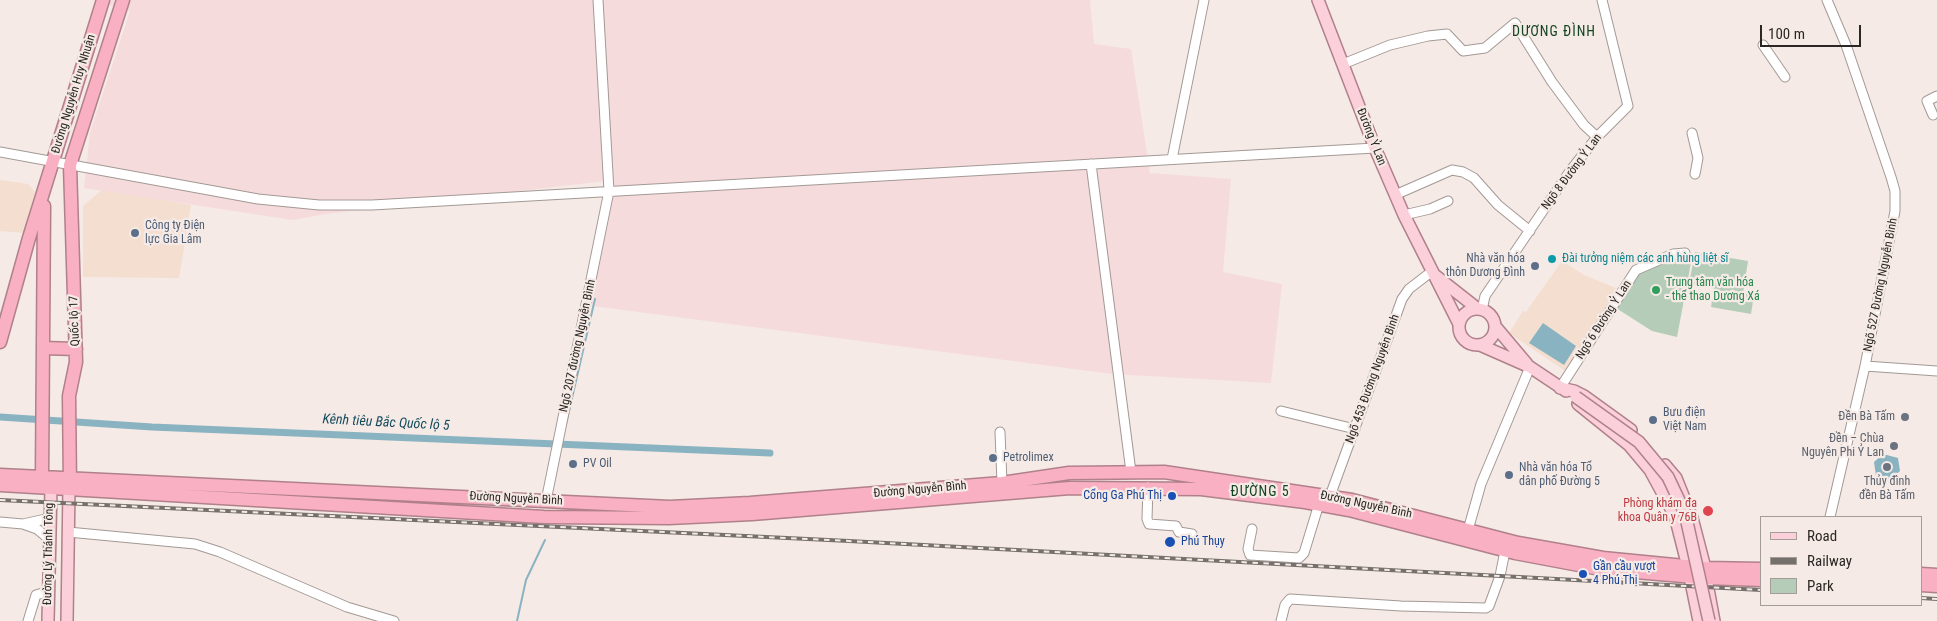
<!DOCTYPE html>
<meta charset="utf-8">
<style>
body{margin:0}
#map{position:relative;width:1937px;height:621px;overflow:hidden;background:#f5eae5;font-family:"Roboto Condensed",sans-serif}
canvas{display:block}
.legend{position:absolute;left:1760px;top:516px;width:162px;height:90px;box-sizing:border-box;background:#f5eae5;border:1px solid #a49c98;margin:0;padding:6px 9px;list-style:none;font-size:15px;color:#2b2725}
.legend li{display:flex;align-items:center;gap:10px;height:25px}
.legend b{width:25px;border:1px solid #a49c98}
.scale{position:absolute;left:1760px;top:25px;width:101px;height:22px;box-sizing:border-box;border:2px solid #2b2725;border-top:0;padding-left:6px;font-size:15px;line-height:18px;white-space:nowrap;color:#2b2725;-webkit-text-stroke:4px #f5eae5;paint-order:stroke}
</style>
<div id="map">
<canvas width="1937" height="621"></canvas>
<ul class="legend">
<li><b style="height:6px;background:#fbd0da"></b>Road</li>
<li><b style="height:6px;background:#76706c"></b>Railway</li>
<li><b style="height:14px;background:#b5ccb9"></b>Park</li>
</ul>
<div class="scale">100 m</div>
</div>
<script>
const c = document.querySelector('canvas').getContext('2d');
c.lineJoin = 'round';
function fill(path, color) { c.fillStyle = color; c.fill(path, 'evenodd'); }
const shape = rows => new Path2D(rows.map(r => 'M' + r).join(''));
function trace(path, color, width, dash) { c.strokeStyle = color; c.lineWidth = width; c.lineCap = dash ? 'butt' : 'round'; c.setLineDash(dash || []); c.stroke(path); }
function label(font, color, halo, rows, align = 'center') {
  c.font = font + ' "Roboto Condensed",sans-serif'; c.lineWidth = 4.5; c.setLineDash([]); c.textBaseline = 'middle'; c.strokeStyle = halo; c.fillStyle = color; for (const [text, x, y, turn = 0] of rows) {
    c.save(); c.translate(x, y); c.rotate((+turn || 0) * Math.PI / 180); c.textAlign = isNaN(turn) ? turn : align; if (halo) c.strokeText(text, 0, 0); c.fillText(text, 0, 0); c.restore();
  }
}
fill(shape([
 [0,180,28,184,35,192,24,233,0,231],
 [103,189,191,205,179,278,83,277,83,206],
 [1562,261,1584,275,1616,288,1567,372,1509,333,1523,311,1526,312]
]), '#f3ded0');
fill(shape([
 [92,0,1090,0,1094,44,1131,49,1150,173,1231,179,1223,272,1282,284,1271,383,1112,374,585,305,605,181,326,214,292,220,84,188,90,133,130,11]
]), '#f6dbdc');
fill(shape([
 [1695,252,1748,261,1743,293,1754,295,1751,314,1711,307,1714,288,1689,284],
 [1675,257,1692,257,1677,337,1652,331,1616,308,1638,272]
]), '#b5ccb9');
fill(shape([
 [1543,323,1576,346,1564,365,1529,343],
 [1883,454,1898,458,1900,471,1890,480,1876,476,1874,462]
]), '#8ab3c1');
trace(shape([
 [566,424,595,299],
 [517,621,526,580,545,540]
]), '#8ab3c1', 2);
trace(shape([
 [0,417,152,427,770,453]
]), '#8ab3c1', 7);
const minor = shape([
 [1827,0,1846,45,1891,177,1895,191,1895,211,1865,366,1830,517],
 [1763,45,1785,77],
 [1343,64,1390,45,1428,36,1447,34,1463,51,1485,48,1515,23,1552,82,1584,125,1597,137],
 [1933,115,1927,101,1937,96],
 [1692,133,1698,158,1695,174],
 [0,152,258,199,319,205,372,205,1375,148],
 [1172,159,1204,0],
 [1091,164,1131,472],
 [1395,195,1452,170,1463,172,1474,178,1498,205,1530,231],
 [1404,215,1430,209,1448,201],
 [1482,310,1485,296,1570,171,1597,137,1628,106,1602,0],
 [1865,366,1937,371],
 [1560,388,1636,270,1673,254,1685,253],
 [1281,411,1355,429],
 [1000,432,1002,483],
 [1148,487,1147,519,1149,524,1176,526,1179,532,1192,534],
 [1330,496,1402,299,1409,289,1431,272],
 [546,501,609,191,598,0],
 [0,522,23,524,37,529,49,539],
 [23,524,50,518],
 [1252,529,1248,549,1250,555,1299,558,1304,553,1319,504],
 [1468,530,1481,484,1530,367],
 [68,532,195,544,220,552,347,607,394,621],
 [28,621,36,595,49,591],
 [1281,621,1285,605,1290,599,1401,606,1486,608,1489,606,1500,576,1505,551]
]);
const major = shape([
 [1318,0,1375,148,1404,215,1459,324],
 [1436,276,1478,309],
 '1459 327a18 18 0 1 1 36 0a18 18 0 1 1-36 0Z',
 [1495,326,1527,364],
 [1480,345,1530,367,1566,391],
 [1560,388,1574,391,1584,396,1631,430],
 [1578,404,1629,445,1650,470,1675,516,1688,567],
 [1665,465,1676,478,1692,518,1705,568],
 [1690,577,1699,621],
 [1706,578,1714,621],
 [48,621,51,488],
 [67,621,69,488]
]);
const highway = shape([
 [44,206,42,477,46,482],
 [0,342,29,238,103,0],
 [43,348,76,349],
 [0,475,670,507,750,503,1002,483,1069,473,1164,472,1352,500,1518,543,1603,558,1705,568,1761,569],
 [0,485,544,517,669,518,752,514,1070,488,1201,489,1305,502,1349,510,1515,553,1600,569,1706,578,1761,580],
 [70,485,69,396,76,362,70,165,123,0],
 [1921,574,1937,575],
 [1921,585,1937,586]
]);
trace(minor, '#a39995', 11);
trace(major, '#b0808b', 14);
trace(highway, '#b0808b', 15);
trace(minor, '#fff', 9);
trace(major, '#fbd0da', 11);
trace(highway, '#f8b0c2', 12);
const rail = shape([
 [0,500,849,541,1761,590],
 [1921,598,1937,599]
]);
trace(rail, '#76706c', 4);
trace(rail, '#f5eae5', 2, [5.5]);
const majorBridge = shape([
 [1576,397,1639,442,1668,477,1685,513,1709,621]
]);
trace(majorBridge, '#b0808b', 14, []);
trace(majorBridge, '#fbd0da', 11);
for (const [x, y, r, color] of [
 [135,233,5,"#5c6f8a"],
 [1552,259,5,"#0f9aa8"],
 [1535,266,5,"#5c6f8a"],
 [1656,290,5,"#2e9e5b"],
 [1905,417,5,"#6b7280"],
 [1653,420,5,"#5c6f8a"],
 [1894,446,5,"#6b7280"],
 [993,458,5,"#5c6f8a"],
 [573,464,5,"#5c6f8a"],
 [1887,467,5,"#6b7280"],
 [1509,475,5,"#5c6f8a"],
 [1172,496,5,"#1a4fb4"],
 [1708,511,6,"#e0444e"],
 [1170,542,6,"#1a4fb4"],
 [1583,574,5,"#1a4fb4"]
]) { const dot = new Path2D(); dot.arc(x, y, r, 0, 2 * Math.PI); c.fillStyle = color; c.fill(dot); trace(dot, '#f5eae5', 2); }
label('12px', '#2b2725', '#f5eae5', [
 ["Đường Nguyễn Huy Nhuận",74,94,-73],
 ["Đường Ỷ Lan",1371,137,68],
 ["Ngõ 8 Đường Ỷ Lan",1572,172,-53],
 ["Ngõ 527 Đường Nguyễn Bình",1881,285,-79],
 ["Ngõ 6 Đường Ỷ Lan",1604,320,-57],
 ["Quốc lộ 17",75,321,-92],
 ["Ngõ 207 đường Nguyễn Bình",578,346,-78],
 ["Ngõ 453 Đường Nguyễn Bình",1373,379,-70],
 ["Đường Nguyễn Bình",920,490,-5],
 ["Đường Nguyễn Bình",516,499,3],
 ["Đường Nguyễn Bình",1366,505,12],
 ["Đường Lý Thánh Tông",49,554,-89]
]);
label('12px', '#4e5e75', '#f5eae5', [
 ["Công ty Điện",145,226],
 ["lực Gia Lâm",145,240],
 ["Nhà văn hóa",1525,259,"right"],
 ["thôn Dương Đình",1525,273,"right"],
 ["Bưu điện",1663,413],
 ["Việt Nam",1663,427],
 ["Petrolimex",1003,458],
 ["PV Oil",583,464],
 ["Nhà văn hóa Tổ",1519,468],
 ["dân phố Đường 5",1519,482]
], 'left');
label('12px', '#0d838f', '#f5eae5', [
 ["Đài tưởng niệm các anh hùng liệt sĩ",1562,259]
], 'left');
label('12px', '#27864d', '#f5eae5', [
 ["Trung tâm văn hóa",1666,283],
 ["- thể thao Dương Xá",1666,297]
], 'left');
label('12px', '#5b616d', '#f5eae5', [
 ["Đền Bà Tấm",1895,417],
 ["Đền – Chùa",1884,439],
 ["Nguyên Phi Ỷ Lan",1884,453],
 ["Thủy đình",1887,482,"center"],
 ["đền Bà Tấm",1887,496,"center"]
], 'right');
label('12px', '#164399', '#f5eae5', [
 ["Cổng Ga Phú Thị",1162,496,"right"],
 ["Phú Thụy",1181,542],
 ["Gần cầu vượt",1593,567],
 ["4 Phú Thị",1593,581]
], 'left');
label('12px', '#be3a42', '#f5eae5', [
 ["Phòng khám đa",1697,504],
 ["khoa Quân y 76B",1697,518]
], 'right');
c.letterSpacing = '1px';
label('14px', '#124422', '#f5eae5', [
 ["DƯƠNG ĐÌNH",1554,32],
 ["ĐƯỜNG 5",1260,492]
]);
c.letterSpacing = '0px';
label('italic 14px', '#134b5c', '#f5eae5', [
 ["Kênh tiêu Bắc Quốc lộ 5",386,423,3]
]);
</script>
